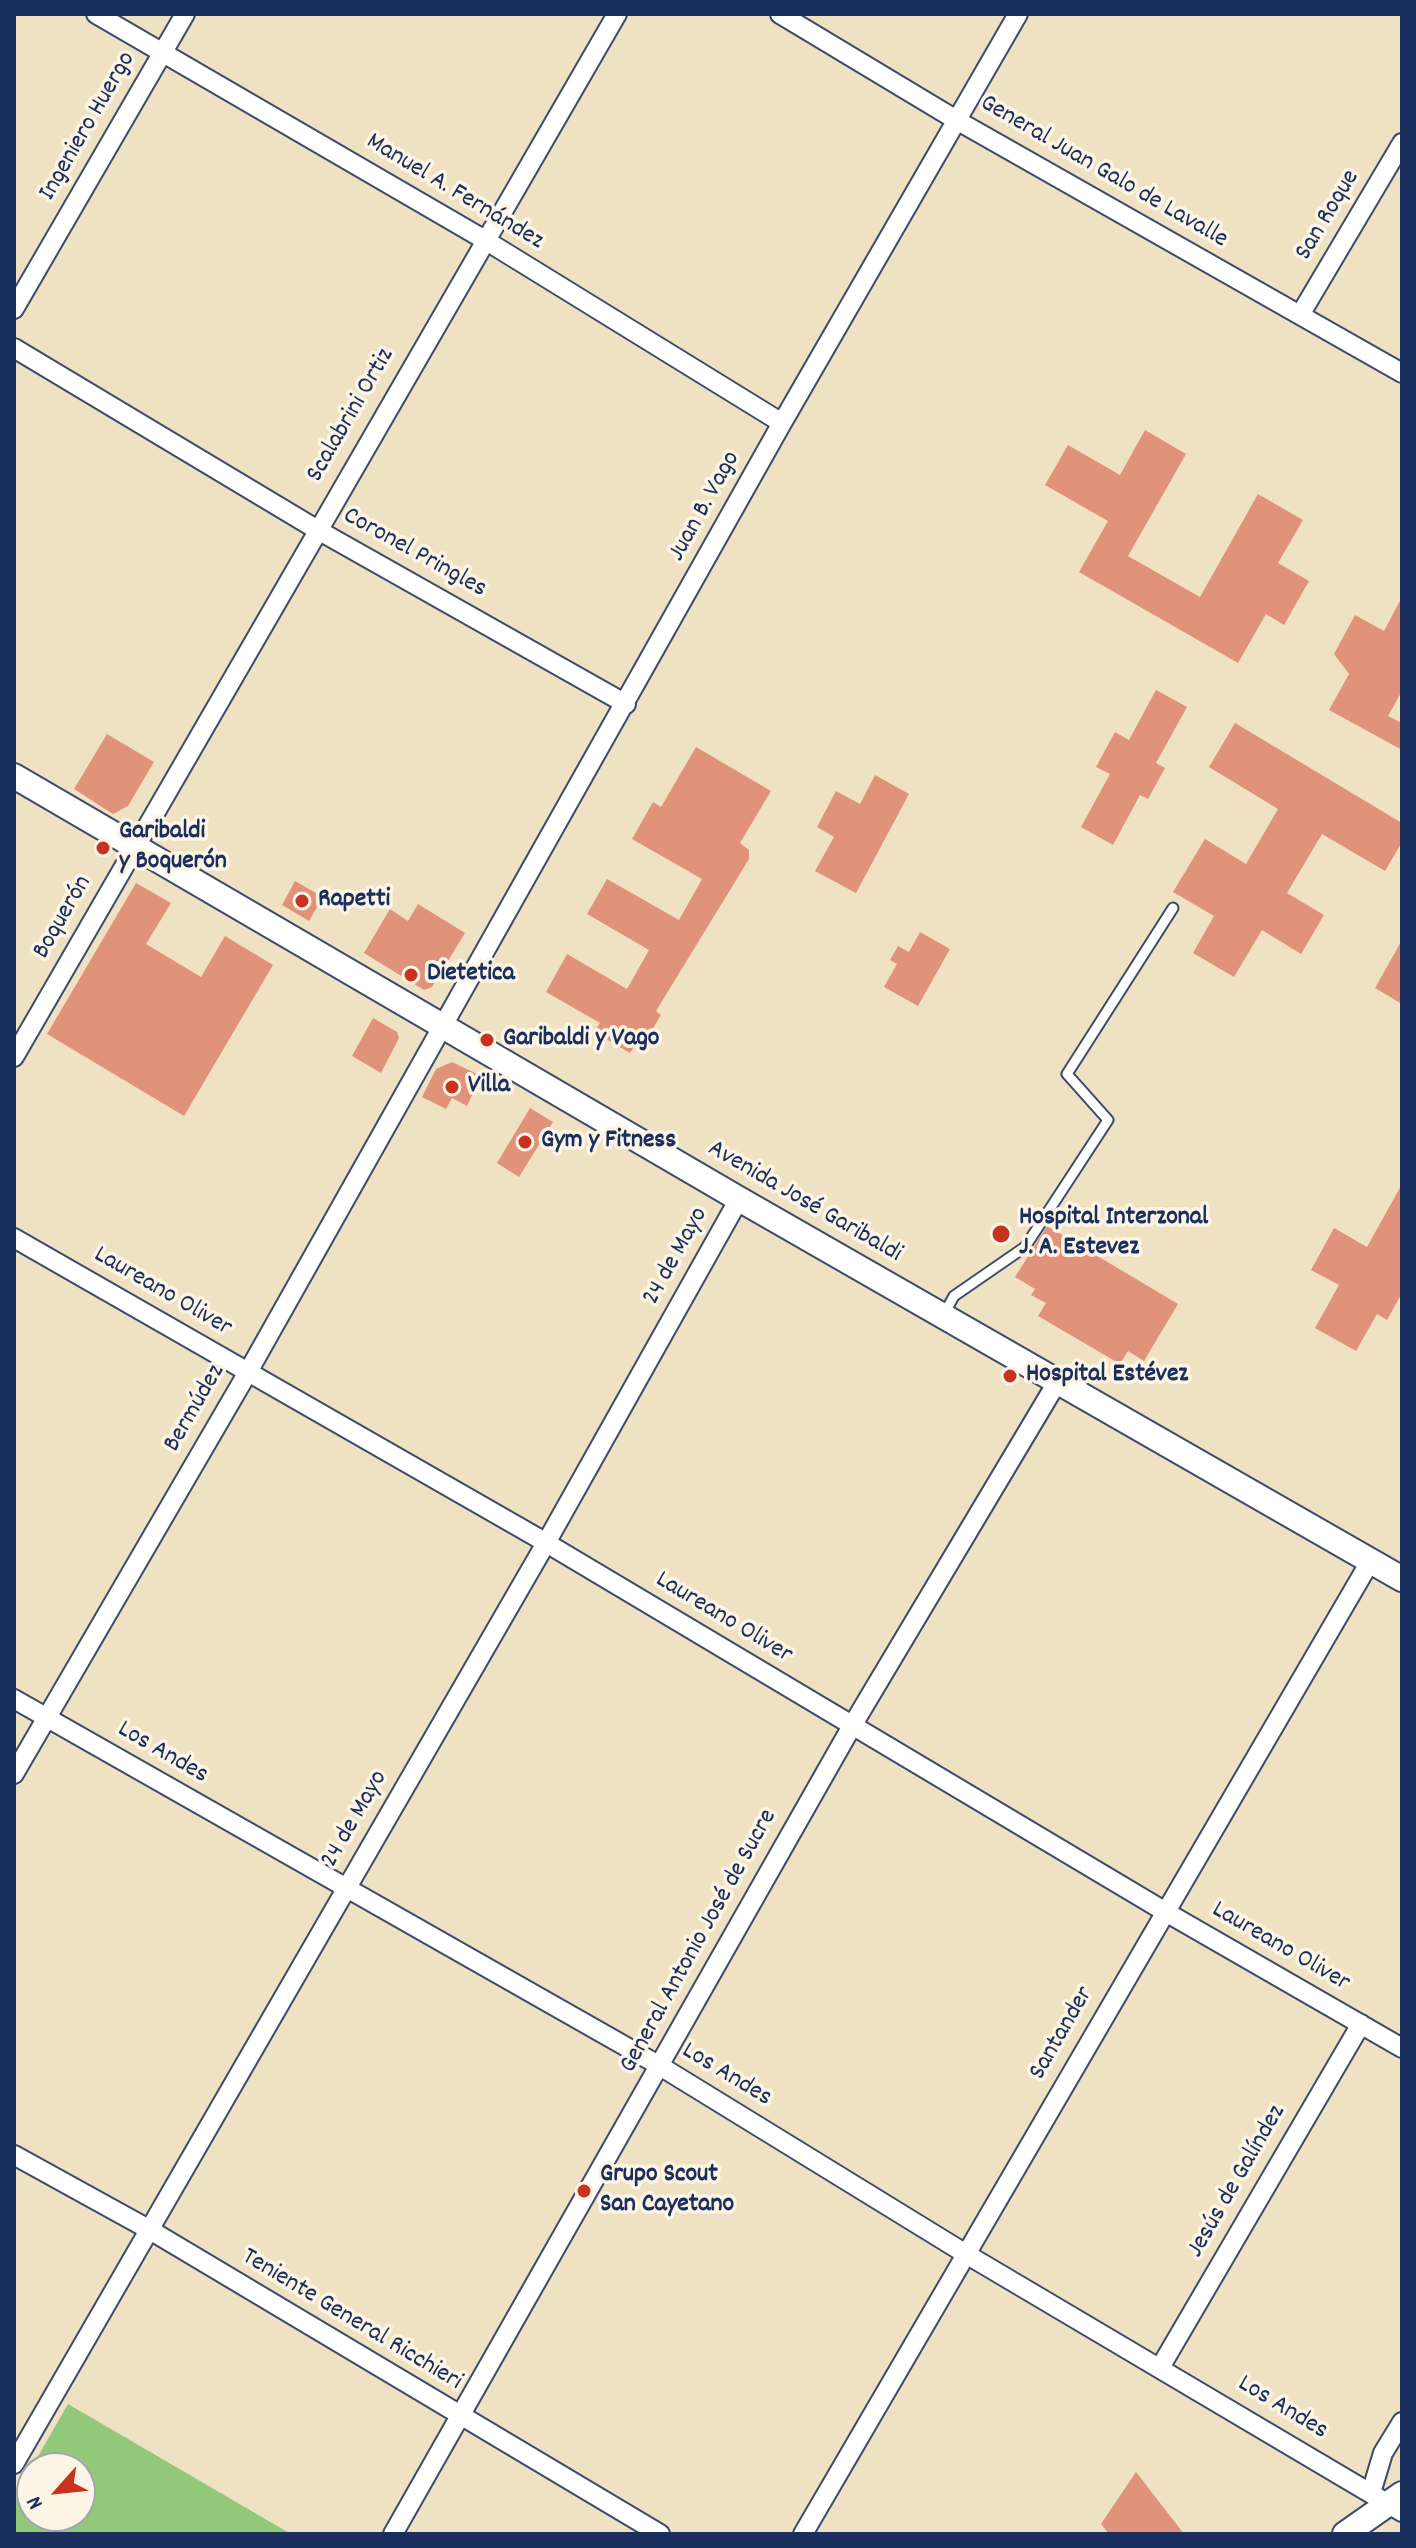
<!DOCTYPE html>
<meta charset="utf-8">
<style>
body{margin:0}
#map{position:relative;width:1416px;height:2548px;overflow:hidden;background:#efe2c2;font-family:Dekko,sans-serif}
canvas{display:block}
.frame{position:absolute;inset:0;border:16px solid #1b2f5e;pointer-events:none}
.north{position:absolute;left:16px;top:2452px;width:80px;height:80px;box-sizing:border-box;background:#fcf5e5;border:2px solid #a2a6af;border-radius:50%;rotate:243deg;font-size:22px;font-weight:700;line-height:32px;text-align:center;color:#1b2f5e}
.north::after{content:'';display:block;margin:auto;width:28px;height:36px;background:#c8321e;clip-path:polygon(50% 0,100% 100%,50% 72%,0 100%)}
</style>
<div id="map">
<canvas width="1416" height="2548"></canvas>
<div class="frame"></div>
<div class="north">N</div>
</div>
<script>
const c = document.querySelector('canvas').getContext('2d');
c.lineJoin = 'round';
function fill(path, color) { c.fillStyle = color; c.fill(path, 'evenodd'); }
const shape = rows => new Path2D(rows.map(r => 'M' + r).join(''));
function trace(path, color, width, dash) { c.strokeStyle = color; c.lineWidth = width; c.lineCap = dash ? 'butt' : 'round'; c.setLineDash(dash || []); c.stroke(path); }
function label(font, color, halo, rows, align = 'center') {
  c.font = font + ' Dekko,sans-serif'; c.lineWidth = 7; c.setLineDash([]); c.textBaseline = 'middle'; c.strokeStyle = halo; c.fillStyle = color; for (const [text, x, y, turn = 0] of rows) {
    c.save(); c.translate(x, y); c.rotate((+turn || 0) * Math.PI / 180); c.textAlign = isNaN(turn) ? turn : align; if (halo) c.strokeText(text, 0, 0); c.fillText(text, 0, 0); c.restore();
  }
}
fill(shape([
 [68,2404,291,2534,14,2534,14,2498],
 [32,2468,80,2468,80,2516,32,2516]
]), '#92c87a');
fill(shape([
 [1145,430,1186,454,1128,556,1200,597,1258,494,1303,520,1278,563,1309,581,1284,625,1266,614,1238,663,1079,572,1108,521,1045,485,1068,445,1120,475],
 [1402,597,1402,691,1388,716,1402,723,1402,750,1329,710,1349,674,1334,654,1355,615,1384,631],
 [1156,690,1187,707,1156,763,1165,768,1148,799,1140,795,1113,845,1081,827,1110,774,1096,767,1115,732,1129,740],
 [1235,723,1402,823,1402,842,1385,871,1322,834,1287,893,1324,915,1301,954,1262,930,1234,977,1193,953,1214,916,1173,892,1205,839,1246,864,1278,809,1209,767],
 [107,734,154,762,128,806,113,814,74,789],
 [696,747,771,791,740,843,749,850,749,859,656,1011,661,1015,643,1044,637,1042,630,1053,594,1032,600,1023,546,992,567,954,627,989,649,950,587,914,607,879,679,920,702,879,632,839,653,802,661,807],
 [875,775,909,794,856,893,815,871,834,837,817,827,836,791,860,804],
 [295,881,323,897,309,921,282,905],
 [136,883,171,903,146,944,201,977,225,936,273,965,184,1116,47,1034],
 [418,904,465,933,432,987,424,990,364,953,390,909,408,921],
 [920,932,950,949,918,1006,884,987,897,964,890,960,898,946,909,952],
 [1402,940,1402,1004,1375,988],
 [373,1018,397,1032,399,1038,381,1073,352,1056],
 [452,1062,481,1076,467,1106,452,1098,446,1109,422,1097,436,1069],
 [530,1108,553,1122,519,1177,497,1163],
 [1402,1184,1402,1293,1387,1320,1377,1314,1356,1351,1315,1328,1339,1285,1311,1270,1334,1228,1367,1247],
 [1047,1226,1178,1304,1144,1361,1128,1351,1120,1364,1038,1316,1046,1303,1031,1295,1035,1289,1015,1277],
 [1136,2472,1184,2534,1109,2534,1101,2524]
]), '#e1927a');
const lane = shape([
 [944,1314,954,1296,1025,1247,1108,1120,1067,1074,1173,908]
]);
const street = shape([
 [96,14,485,240,782,423],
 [780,14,958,121,1402,373],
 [14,309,185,14],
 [1300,315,1402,143],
 [14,348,316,529,626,704],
 [14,1057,617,14],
 [14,1238,538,1538,1164,1911,1402,2048],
 [14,1699,660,2066,966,2254,1402,2512],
 [14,1774,248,1372,782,423,1018,14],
 [14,2155,150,2230,660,2534],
 [1161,2366,1361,2024],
 [14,2464,546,1543,739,1199],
 [1371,2493,1383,2453,1402,2422],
 [393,2534,852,1726,1059,1379],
 [803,2534,1371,1560]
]);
const secondary = shape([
 [14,776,739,1199,1402,1579],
 [1345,2534,1402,2494]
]);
trace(lane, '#3b4a6d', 13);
trace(street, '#3b4a6d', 22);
trace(secondary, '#3b4a6d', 28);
trace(lane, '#fff', 9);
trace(street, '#fff', 18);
trace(secondary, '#fff', 24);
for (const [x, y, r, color] of [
 [103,848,8,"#c8321e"],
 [302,901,8,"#c8321e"],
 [411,975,8,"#c8321e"],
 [487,1040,8,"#c8321e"],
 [452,1087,8,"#c8321e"],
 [525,1142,8,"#c8321e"],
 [1001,1234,10,"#c8321e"],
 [1010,1376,8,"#c8321e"],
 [584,2191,8,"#c8321e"]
]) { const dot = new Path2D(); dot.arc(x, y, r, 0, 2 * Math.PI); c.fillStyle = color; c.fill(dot); trace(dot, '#fcf5e5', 3); }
label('26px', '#1b2f5e', '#fcf5e5', [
 ["Ingeniero Huergo",89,127,-60],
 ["General Juan Galo de Lavalle",1103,173,30],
 ["Manuel A. Fernández",454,193,31],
 ["San Roque",1329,216,-59],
 ["Scalabrini Ortiz",352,416,-60],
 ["Juan B. Vago",706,507,-61],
 ["Coronel Pringles",414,554,29],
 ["Boquerón",64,918,-60],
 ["Avenida José Garibaldi",804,1203,30],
 ["24 de Mayo",677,1257,-61],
 ["Laureano Oliver",162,1293,30],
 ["Bermúdez",196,1409,-60],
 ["Laureano Oliver",723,1619,31],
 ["Los Andes",162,1754,30],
 ["24 de Mayo",356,1820,-60],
 ["General Antonio José de Sucre",700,1942,-61],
 ["Laureano Oliver",1280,1948,30],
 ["Santander",1063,2034,-60],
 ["Los Andes",726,2076,31],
 ["Jesús de Galíndez",1238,2182,-60],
 ["Teniente General Ricchieri",351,2321,31],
 ["Los Andes",1282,2409,31]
]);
label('bold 26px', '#1b2f5e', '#fcf5e5', [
 ["Garibaldi",119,833],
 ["y Boquerón",119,863],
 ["Rapetti",318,901],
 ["Dietetica",427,975],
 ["Garibaldi y Vago",503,1040],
 ["Villa",468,1087],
 ["Gym y Fitness",541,1142],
 ["Hospital Interzonal",1019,1219],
 ["J. A. Estevez",1019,1249],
 ["Hospital Estévez",1026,1376],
 ["Grupo Scout",600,2176],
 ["San Cayetano",600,2206]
], 'left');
</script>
